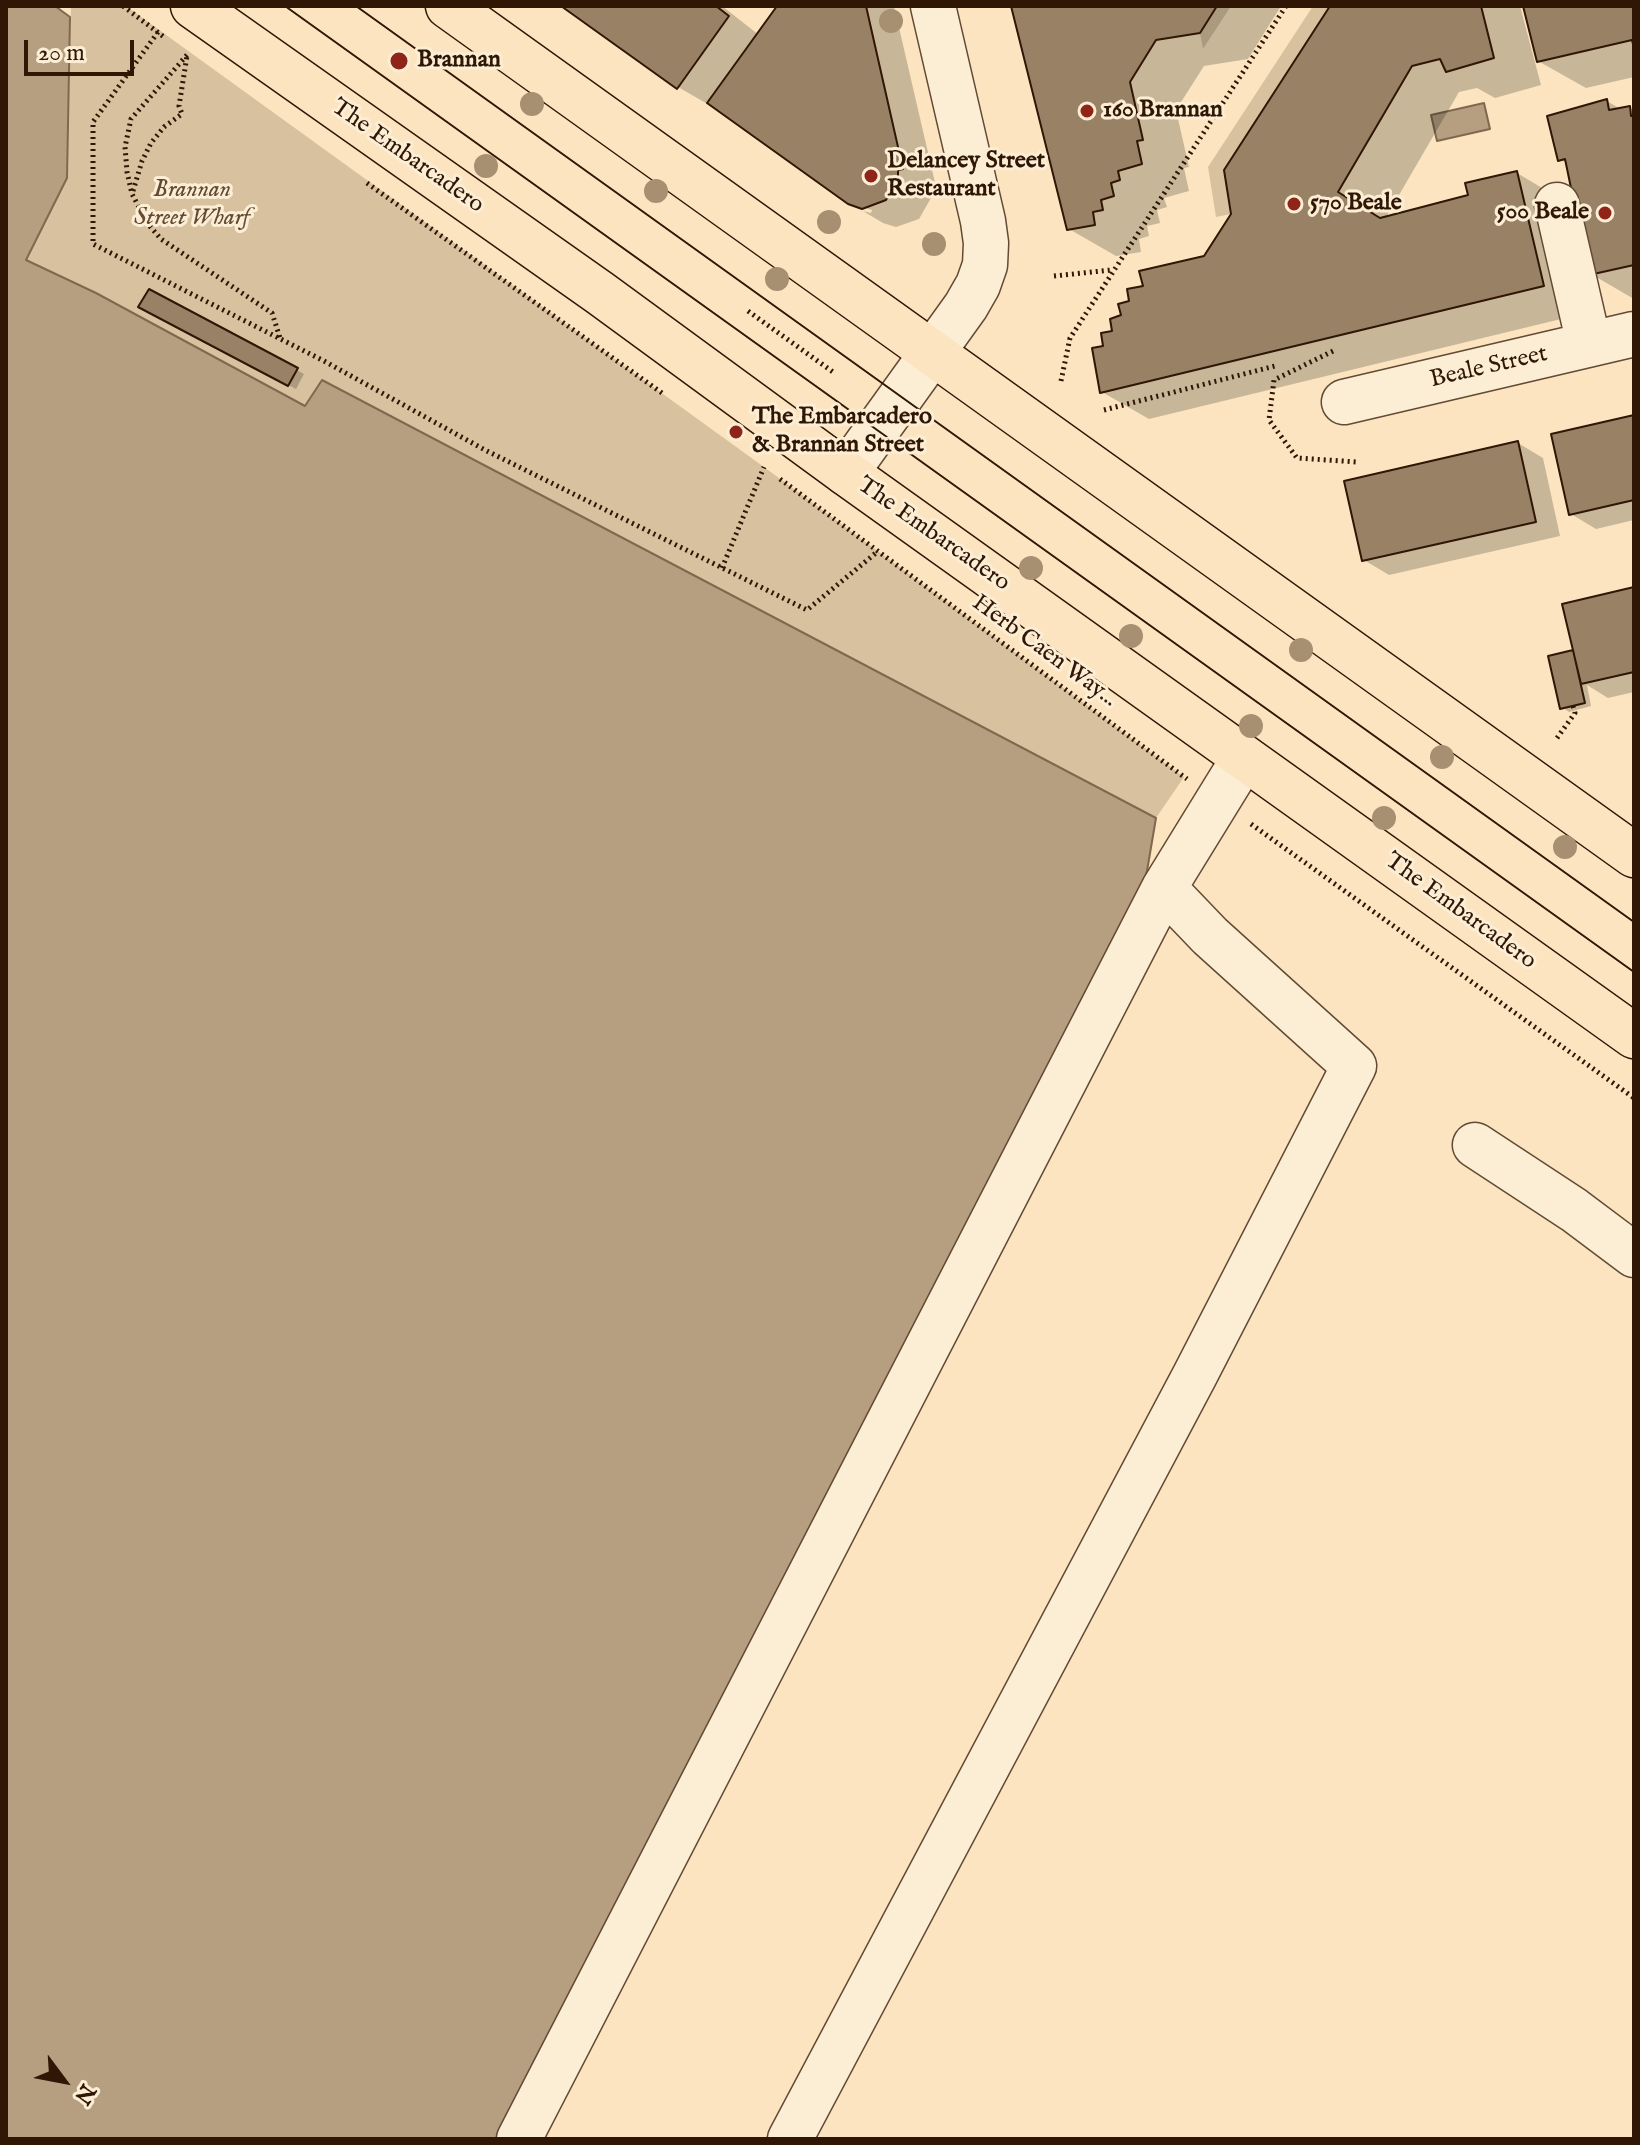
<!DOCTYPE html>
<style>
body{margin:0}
#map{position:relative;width:1640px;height:2145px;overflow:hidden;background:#fbe4bf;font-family:"IM FELL English",serif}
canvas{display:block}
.frame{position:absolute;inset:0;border:8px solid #2f1605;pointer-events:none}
.north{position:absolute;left:24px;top:2041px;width:80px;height:80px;-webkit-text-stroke:6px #fcedd5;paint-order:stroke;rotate:122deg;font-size:22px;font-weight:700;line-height:32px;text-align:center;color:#2f1605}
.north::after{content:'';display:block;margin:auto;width:28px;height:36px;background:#2f1605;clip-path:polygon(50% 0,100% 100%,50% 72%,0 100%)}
.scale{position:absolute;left:24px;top:40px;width:110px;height:36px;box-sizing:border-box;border:4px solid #2f1605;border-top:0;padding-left:10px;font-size:24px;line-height:28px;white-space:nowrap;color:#2f1605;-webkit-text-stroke:6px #fcedd5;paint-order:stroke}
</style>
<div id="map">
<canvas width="1640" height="2145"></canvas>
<div class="frame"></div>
<div class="north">N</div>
<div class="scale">20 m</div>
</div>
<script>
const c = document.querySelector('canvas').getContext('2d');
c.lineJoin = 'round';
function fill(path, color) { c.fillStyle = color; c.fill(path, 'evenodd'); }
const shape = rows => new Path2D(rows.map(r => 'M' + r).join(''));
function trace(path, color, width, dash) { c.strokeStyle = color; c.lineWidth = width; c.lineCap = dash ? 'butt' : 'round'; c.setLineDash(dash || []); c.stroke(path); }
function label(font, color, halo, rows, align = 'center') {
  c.font = font + ' "IM FELL English",serif'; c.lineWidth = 6; c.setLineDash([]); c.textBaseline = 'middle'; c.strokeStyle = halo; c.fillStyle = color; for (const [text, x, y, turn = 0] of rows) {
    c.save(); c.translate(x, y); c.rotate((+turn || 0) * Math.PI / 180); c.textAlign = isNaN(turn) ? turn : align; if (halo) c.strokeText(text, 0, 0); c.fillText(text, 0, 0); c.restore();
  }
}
fill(shape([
 [71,6,126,6,764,467,1184,777,1156,818,322,380,305,406,96,293,25,260,67,178],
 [1217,6,1231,6,1203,49,1200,33],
 [1313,6,1330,6,1224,170,1231,214,1216,217,1208,167]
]), '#d8c19f');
const water = shape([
 [6,6,55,6,70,17,67,178,26,260,96,293,305,406,322,380,1156,818,1147,871,1136,908,1105,978,496,2139,6,2139,6,6],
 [1484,103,1490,129,1437,141,1431,115,1484,103]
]);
fill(water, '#b69e80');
trace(water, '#80684f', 2);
fill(shape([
 [565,6,722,6,759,35,780,6,894,6,936,187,930,188,931,198,919,219,896,227,883,223,863,211,871,213,872,210,853,204,711,106,678,87],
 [1013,6,1281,6,1248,59,1204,66,1176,110,1189,167,1184,168,1189,191,1164,198,1167,207,1157,210,1160,223,1147,226,1149,236,1139,239,1141,252,1116,256,1069,229],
 [1333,6,1520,6,1541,85,1495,98,1477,88,1459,92,1385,219,1471,196,1517,173,1564,201,1590,312,1149,419,1102,392,1105,347,1132,303,1146,287,1206,258,1233,214],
 [1526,6,1634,6,1634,77,1586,88,1538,61],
 [1607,101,1622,110,1630,108,1634,110,1634,299,1591,274,1568,164,1560,159],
 [149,292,304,374,296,389,141,307],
 [1634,417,1634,520,1596,529,1571,514],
 [1518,443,1543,458,1560,536,1389,575,1364,560],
 [1634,589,1634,692,1608,698,1587,685,1591,706,1569,712,1562,707,1575,651]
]), '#0003');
const building = shape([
 [561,6,716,6,729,16,677,89,561,6],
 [777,6,866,6,903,169,898,170,898,179,886,200,862,209,848,204,707,103,777,6],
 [1011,6,1217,6,1200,33,1156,40,1130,82,1143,140,1137,141,1142,164,1118,171,1120,180,1111,183,1114,196,1101,200,1103,210,1093,212,1095,225,1067,230,1011,6],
 [1330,6,1481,6,1494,58,1446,72,1440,59,1412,66,1338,192,1380,218,1468,195,1465,183,1517,171,1544,286,1100,393,1092,348,1103,346,1101,333,1112,331,1110,319,1121,315,1118,304,1129,301,1127,289,1143,286,1139,271,1204,256,1231,214,1224,170,1330,6],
 [1523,6,1634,6,1634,48,1632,40,1537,62,1523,6],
 [1607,99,1609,110,1630,106,1631,116,1634,115,1634,265,1589,275,1565,159,1558,161,1547,116,1607,99],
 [149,289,298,368,288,386,138,307,149,289],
 [1634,415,1634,500,1569,515,1551,434,1634,415],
 [1518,441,1536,522,1362,561,1344,481,1518,441],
 [1634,587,1634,672,1581,684,1562,604,1634,587],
 [1573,650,1585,703,1560,709,1548,656,1573,650]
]);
fill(building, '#998166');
trace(building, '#2f1605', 2);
const minor = shape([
 [1557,205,1589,344],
 [1344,402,1634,334],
 [846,473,966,306,978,285,985,265,986,243,983,221,933,6],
 [1475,1145,1574,1210,1634,1255],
 [519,2139,1164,888,1244,758],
 [790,2139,1195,1375,1354,1066,1210,936,1164,888]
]);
const major = shape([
 [193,6,600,293,846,473,1634,1036],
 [448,6,1634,855]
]);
trace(minor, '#624a34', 47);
trace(major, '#2f1605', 47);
trace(shape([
 [123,6,164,37],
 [158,32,93,122,93,244,324,361,485,450,807,610,877,552],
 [187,55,131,119,125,147,127,172,132,194,148,224,161,239,272,313,280,338],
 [367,183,662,393],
 [133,191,142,161,151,143,164,127,182,114,179,106,187,56],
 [1054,276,1111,270],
 [748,311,833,372],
 [1333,351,1274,380,1269,420,1297,458,1357,462],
 [1061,381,1070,338,1286,6],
 [1104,410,1275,366],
 [780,479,1187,779],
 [722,568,764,467],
 [1557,738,1575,713,1573,706],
 [1251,824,1634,1098]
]), '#2f1605', 5, [2, 4]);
trace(minor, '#fcedd5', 44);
trace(major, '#fbe4bf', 44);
trace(shape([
 [285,6,1634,972],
 [356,6,1634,922]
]), '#2f1605', 2);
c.fillStyle = '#a78f72';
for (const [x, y] of [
 [891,21],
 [532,104],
 [486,166],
 [656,191],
 [829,222],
 [934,244],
 [777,279],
 [1031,568],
 [1131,636],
 [1301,650],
 [1251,726],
 [1442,757],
 [1384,818],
 [1565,847]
]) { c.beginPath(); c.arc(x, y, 12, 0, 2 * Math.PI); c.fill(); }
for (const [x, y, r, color] of [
 [399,61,10,"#8f2418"],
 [1087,111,8,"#8f2418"],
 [871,176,8,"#8f2418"],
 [1294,204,8,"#8f2418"],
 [1605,213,8,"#8f2418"],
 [736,432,8,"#8f2418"]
]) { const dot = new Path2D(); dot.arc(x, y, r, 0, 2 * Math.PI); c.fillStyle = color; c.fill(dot); trace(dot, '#fcedd5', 3); }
label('bold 24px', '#2f1605', '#fcedd5', [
 ["Brannan",417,61],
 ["160 Brannan",1103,111],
 ["Delancey Street",887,162],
 ["Restaurant",887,190],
 ["570 Beale",1310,204],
 ["500 Beale",1589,213,"right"],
 ["The Embarcadero",752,418],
 ["& Brannan Street",752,446]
], 'left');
label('24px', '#2f1605', '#fcedd5', [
 ["The Embarcadero",407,157,35],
 ["Beale Street",1489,368,-13],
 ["The Embarcadero",933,535,35],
 ["Herb Caen Way...",1044,652,36],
 ["The Embarcadero",1460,912,36]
]);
label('italic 24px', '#624933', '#fcedd5', [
 ["Brannan",192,191],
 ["Street Wharf",192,219]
]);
</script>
